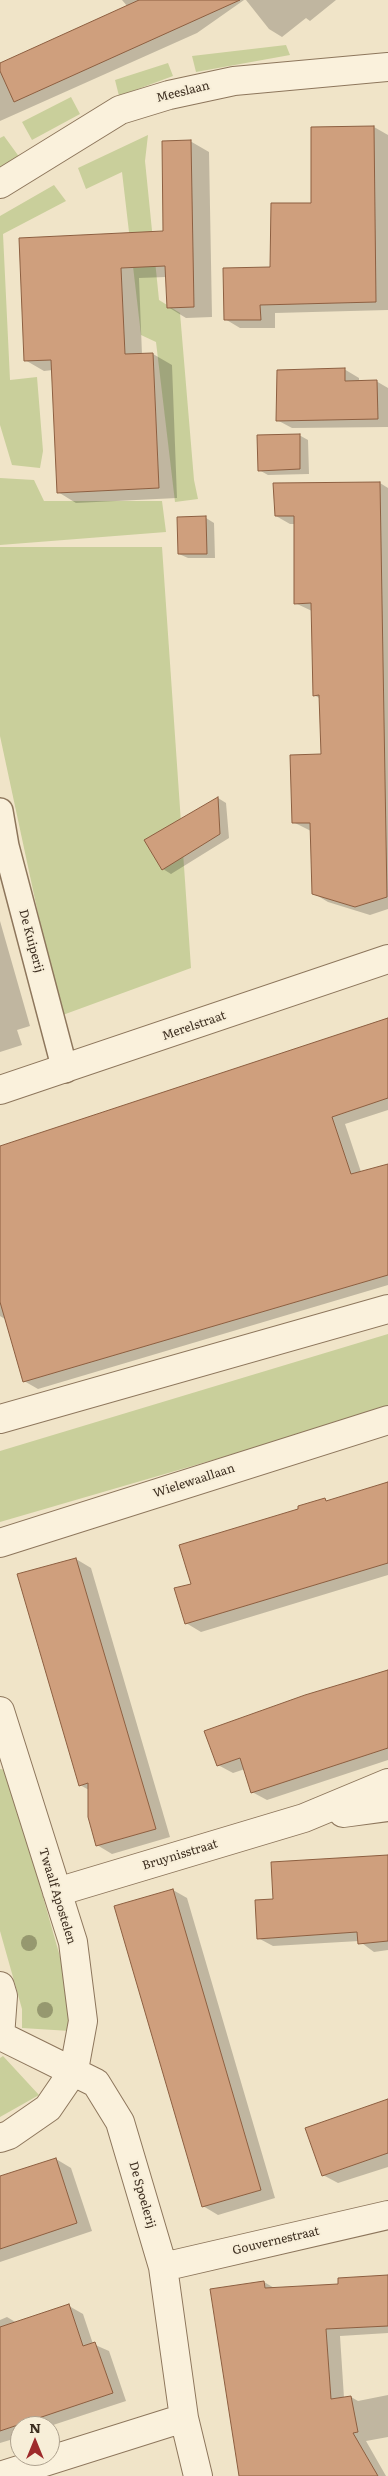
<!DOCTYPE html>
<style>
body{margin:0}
#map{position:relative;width:388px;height:2476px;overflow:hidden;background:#f0e4c8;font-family:Literata,serif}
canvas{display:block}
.north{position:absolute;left:10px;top:2416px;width:50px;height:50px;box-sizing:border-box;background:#f7eed8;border:1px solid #ada18e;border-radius:50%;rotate:0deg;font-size:14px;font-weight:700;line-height:20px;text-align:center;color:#3d2e20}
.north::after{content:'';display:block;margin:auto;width:18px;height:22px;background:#9e2a2b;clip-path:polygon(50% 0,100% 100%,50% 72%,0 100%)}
</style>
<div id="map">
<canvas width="388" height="2476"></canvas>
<div class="north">N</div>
</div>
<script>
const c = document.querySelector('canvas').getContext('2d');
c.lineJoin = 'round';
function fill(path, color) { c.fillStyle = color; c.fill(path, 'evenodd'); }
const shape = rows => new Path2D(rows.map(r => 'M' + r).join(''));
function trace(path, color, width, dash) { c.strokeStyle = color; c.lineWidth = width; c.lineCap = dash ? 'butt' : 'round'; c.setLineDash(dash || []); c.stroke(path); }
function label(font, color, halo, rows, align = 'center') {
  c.font = font + ' Literata,serif'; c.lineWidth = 4; c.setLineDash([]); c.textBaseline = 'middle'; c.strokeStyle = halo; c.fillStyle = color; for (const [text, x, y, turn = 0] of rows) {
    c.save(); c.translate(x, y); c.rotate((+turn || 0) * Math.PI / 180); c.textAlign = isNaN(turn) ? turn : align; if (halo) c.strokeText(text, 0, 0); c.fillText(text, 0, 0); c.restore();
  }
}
fill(shape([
 [286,45,290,55,196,72,192,56],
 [168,63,173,76,119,96,115,80],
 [71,97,80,114,32,140,22,122],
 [148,135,145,161,159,300,180,313,194,480,198,499,175,502,156,342,141,335,122,172,86,189,78,168],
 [4,136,20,158,0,170,0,138],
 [54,185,66,201,3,234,10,380,37,377,43,451,40,468,12,465,0,425,0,216],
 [0,478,34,480,44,501,162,501,166,532,0,545],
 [0,547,162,547,191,968,60,1016,0,736],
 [388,1334,388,1409,0,1522,0,1451],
 [0,1769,7,1770,68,1985,70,2031,22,2028,22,2009,0,1931],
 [3,2056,39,2095,0,2117,0,2058]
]), '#c9cf9b');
fill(shape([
 [122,0,244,0,197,33,0,121,0,64,128,7],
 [246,0,336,0,310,21,306,18,282,37,269,29],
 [374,127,388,135,388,310,275,313,275,328,240,328,225,319,272,268,312,205],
 [190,141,209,152,212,317,186,318,168,307,166,277,139,278,142,355,153,354,172,365,177,498,76,503,58,492,53,370,44,371,25,360,20,239,165,233],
 [344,369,359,378,359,382,376,381,388,388,388,427,292,428,277,420],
 [299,435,308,440,309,474,268,475,259,470],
 [380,483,388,488,388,909,370,915,328,902,313,893,311,831,293,822,323,756,321,699,314,695,312,611,295,603,295,524,290,524,276,516],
 [206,518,214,523,215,558,188,558,179,554],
 [218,798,226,803,229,838,171,874,163,869],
 [0,921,30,1026,17,1030,22,1045,0,1052],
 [388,1018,388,1110,345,1124,361,1172,388,1165,388,1285,38,1389,24,1381,5,1319,0,1316,0,1147],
 [388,1483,388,1575,201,1632,186,1623,192,1585,300,1510,325,1500,328,1502],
 [76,1559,91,1568,170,1837,112,1854,97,1845,89,1790,80,1785],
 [388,1672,388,1760,267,1800,252,1792,245,1769,233,1773,218,1765],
 [388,1855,388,1950,374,1952,359,1941,273,1946,258,1938,274,1900],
 [173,1890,187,1898,275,2198,218,2215,203,2206],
 [388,2101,388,2167,338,2183,323,2175],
 [56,2159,71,2168,92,2231,0,2262,0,2178],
 [388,2276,388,2333,340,2336,344,2398,351,2397,358,2401,388,2395,388,2437,366,2441,386,2476,240,2476,264,2282,276,2289,339,2286],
 [69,2306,83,2314,93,2344,109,2351,126,2401,50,2426,20,2426,20,2437,0,2443,0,2320,7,2317,17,2323]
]), '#0003');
const building = shape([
 [139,0,240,0,14,102,0,71,0,63,139,0],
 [374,126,376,302,260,305,261,320,224,320,223,268,270,267,271,203,311,203,311,127,374,126],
 [191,140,194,307,167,308,165,266,121,268,125,354,153,353,159,488,57,493,51,360,24,361,19,238,163,231,162,141,191,140],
 [345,368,345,381,377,380,378,419,276,421,277,370,345,368],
 [300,434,300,469,258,471,257,435,300,434],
 [380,482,387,897,355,907,312,894,310,823,292,823,290,755,321,754,319,695,313,696,311,603,294,604,294,516,275,516,273,483,380,482],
 [206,516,207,554,178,554,177,517,206,516],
 [218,797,220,834,162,870,144,840,218,797],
 [388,1018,388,1098,332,1117,351,1174,388,1164,388,1275,23,1382,0,1302,0,1146,388,1018],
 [388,1482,388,1563,185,1624,174,1588,191,1584,179,1545,298,1509,298,1506,325,1498,326,1501,388,1482],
 [76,1558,156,1829,96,1846,88,1817,88,1783,79,1786,17,1574,76,1558],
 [388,1670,388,1748,251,1793,240,1758,217,1766,204,1731,305,1695,388,1670],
 [388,1855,388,1941,358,1944,357,1932,257,1939,255,1900,273,1899,271,1862,388,1855],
 [173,1889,261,2190,202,2207,114,1906,173,1889],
 [388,2099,388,2153,322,2176,305,2128,388,2099],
 [56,2158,77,2223,0,2249,0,2176,56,2158],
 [388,2275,388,2326,326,2329,331,2399,351,2396,358,2432,353,2433,378,2476,239,2476,210,2289,264,2281,265,2288,338,2284,338,2278,388,2275],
 [69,2304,83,2346,95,2342,113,2393,0,2431,0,2327,69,2304]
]);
fill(building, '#cf9f7d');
trace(building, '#8d5f41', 1);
const pedestrian = shape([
 [0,811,6,846,65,1070]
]);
const minor = shape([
 [0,184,120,110,169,95,234,81,388,67],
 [0,1090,388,959],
 [0,1419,388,1309],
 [0,1543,388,1420],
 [0,1711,73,1942,83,2021,74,2070,48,2108,9,2135,0,2138],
 [343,1813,388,1807],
 [57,1892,304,1818,388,1783],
 [0,1986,3,1996,0,2037],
 [1,2036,96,2083,120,2122,163,2267,184,2418,198,2476],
 [163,2267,388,2215],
 [0,2476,184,2418]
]);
trace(pedestrian, '#8d765c', 28);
trace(minor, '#8d765c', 30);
trace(pedestrian, '#faf1dc', 25);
trace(minor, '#faf1dc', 28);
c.fillStyle = '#96986f';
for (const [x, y] of [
 [29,1943],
 [45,2010]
]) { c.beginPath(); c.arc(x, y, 8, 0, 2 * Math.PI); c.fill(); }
label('12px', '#3d2e20', '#f7eed8', [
 ["Meeslaan",183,92,-14],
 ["De Kuiperij",31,941,75],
 ["Merelstraat",194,1026,-19],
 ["Wielewaallaan",194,1481,-18],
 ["Bruynisstraat",180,1855,-17],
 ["Twaalf Apostelen",57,1896,73],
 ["De Spoelerij",142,2195,74],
 ["Gouvernestraat",276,2241,-13]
]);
</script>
